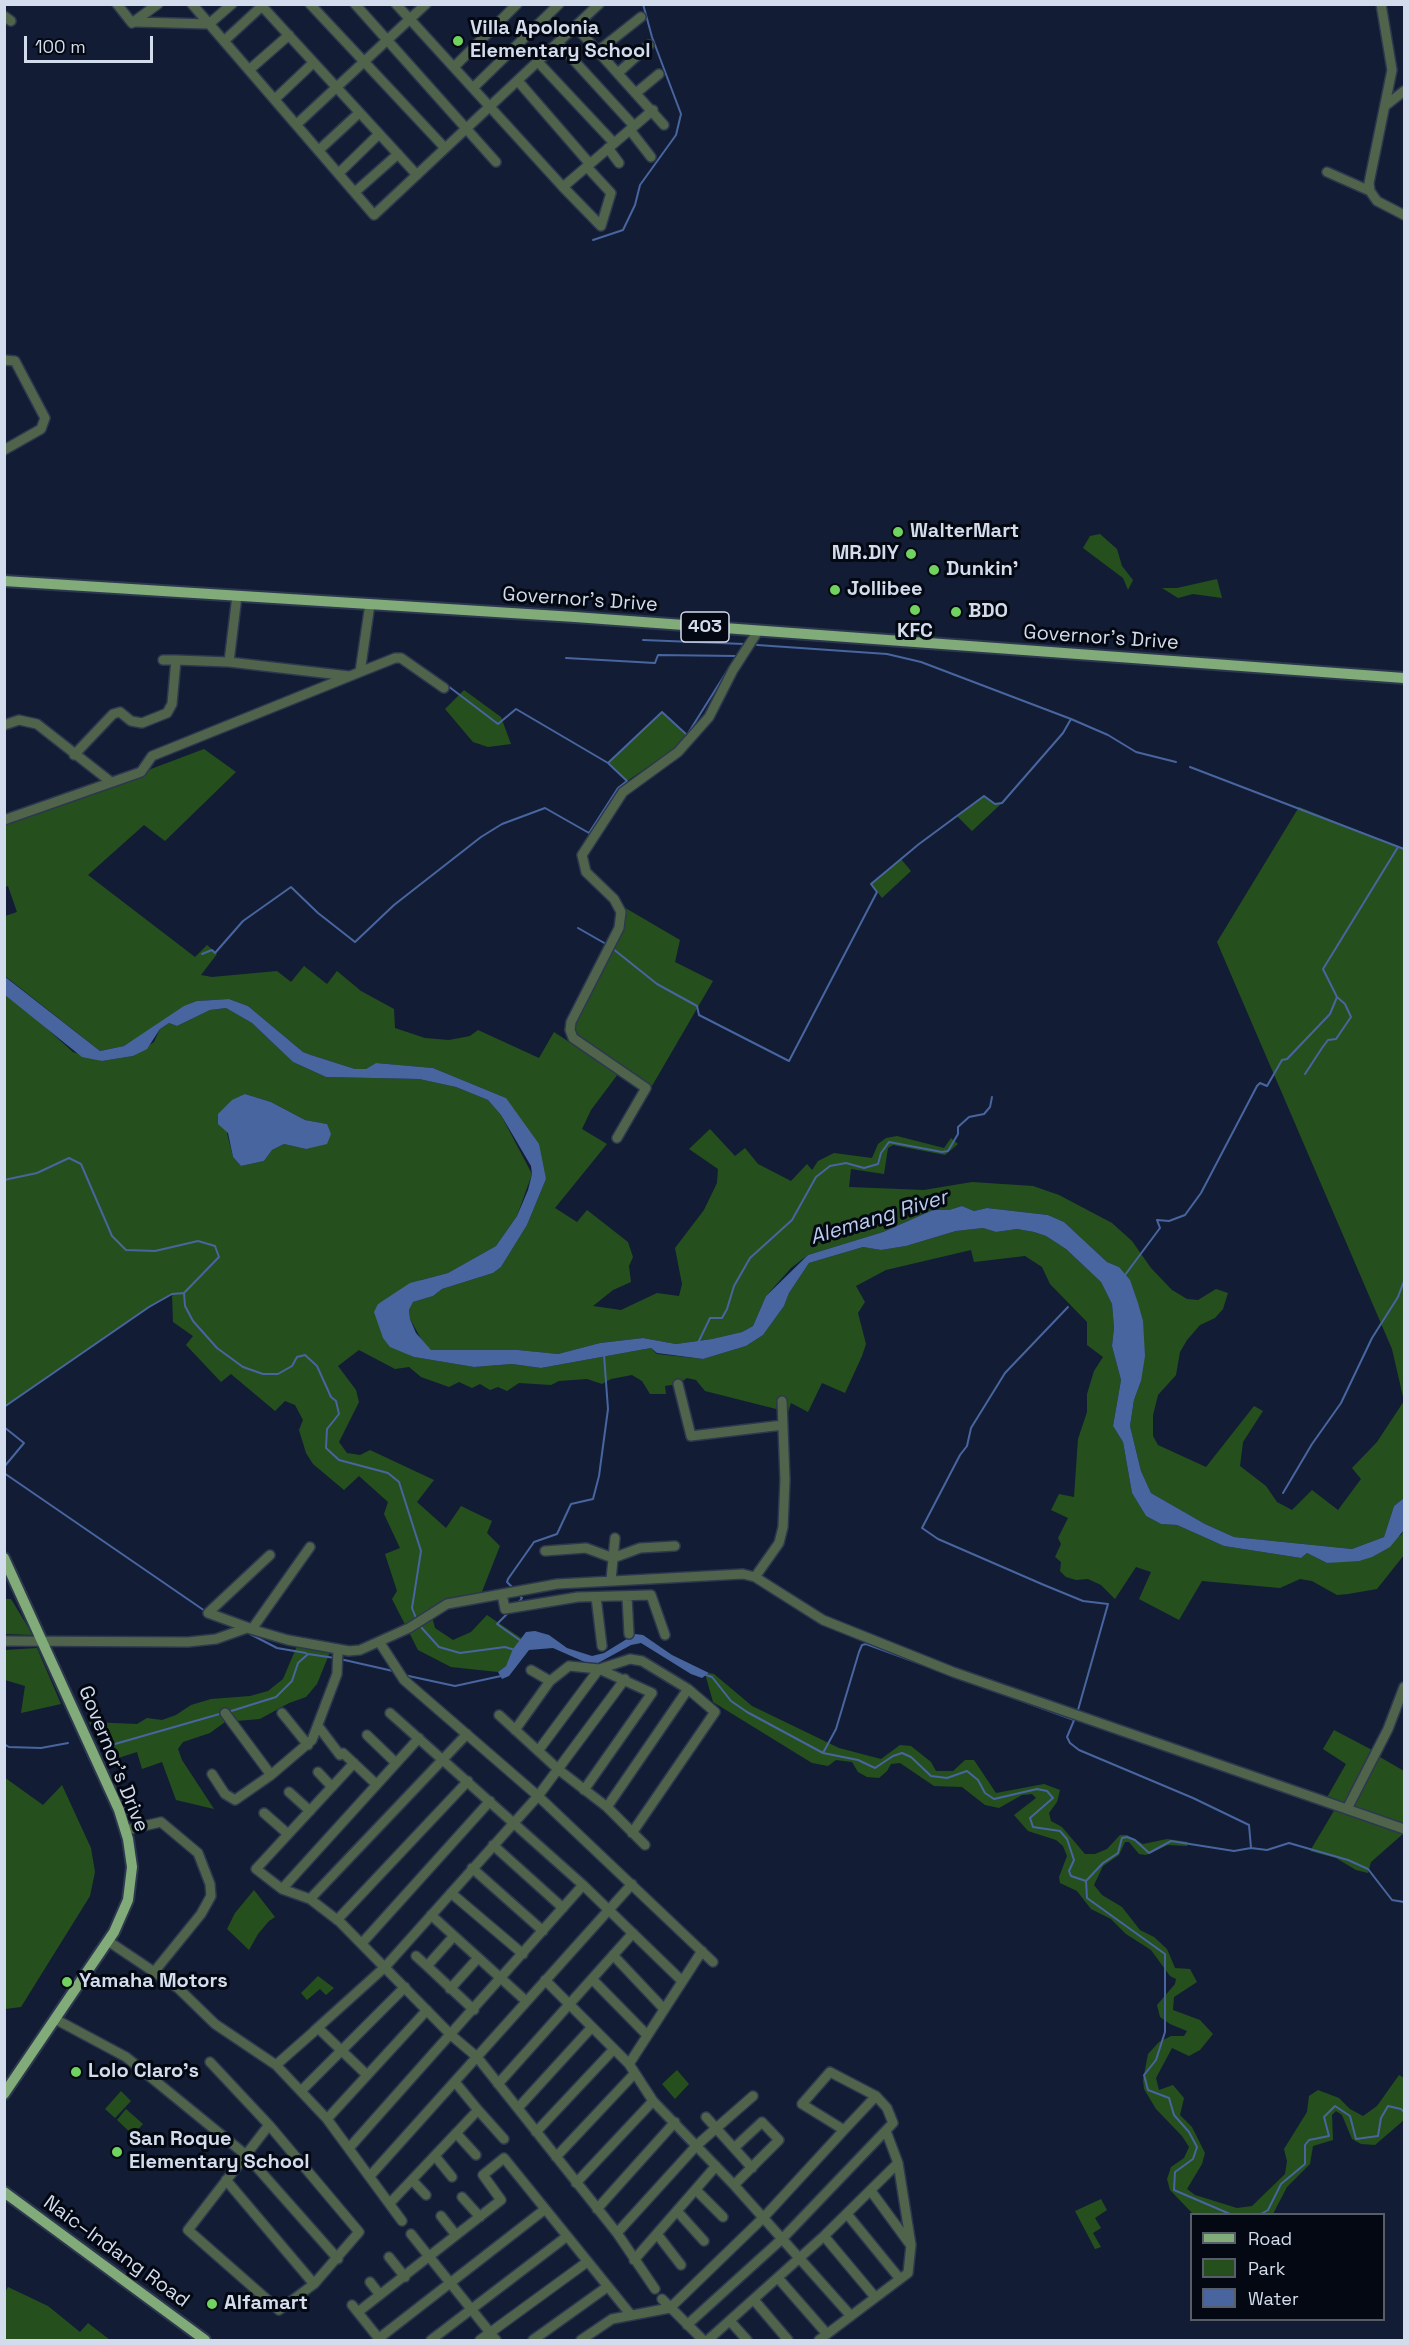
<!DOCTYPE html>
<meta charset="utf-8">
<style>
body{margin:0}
#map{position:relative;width:1409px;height:2345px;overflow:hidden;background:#121d35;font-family:"Space Grotesk",sans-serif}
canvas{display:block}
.frame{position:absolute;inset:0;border:6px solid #d3dcec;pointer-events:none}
.legend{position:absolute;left:1190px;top:2213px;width:195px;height:108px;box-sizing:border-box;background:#040812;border:2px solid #575d69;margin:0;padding:8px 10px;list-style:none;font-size:18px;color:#d3dcec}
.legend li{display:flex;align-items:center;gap:12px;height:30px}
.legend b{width:30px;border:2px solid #575d69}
.scale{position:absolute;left:24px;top:36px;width:129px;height:27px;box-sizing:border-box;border:3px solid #d3dcec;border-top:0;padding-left:8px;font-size:18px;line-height:21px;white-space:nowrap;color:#d3dcec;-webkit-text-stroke:4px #040812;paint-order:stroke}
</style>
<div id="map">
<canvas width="1409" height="2345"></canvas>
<div class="frame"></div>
<ul class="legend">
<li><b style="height:8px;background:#81ac7a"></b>Road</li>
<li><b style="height:16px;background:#25501d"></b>Park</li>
<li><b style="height:16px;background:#4865a0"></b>Water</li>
</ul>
<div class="scale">100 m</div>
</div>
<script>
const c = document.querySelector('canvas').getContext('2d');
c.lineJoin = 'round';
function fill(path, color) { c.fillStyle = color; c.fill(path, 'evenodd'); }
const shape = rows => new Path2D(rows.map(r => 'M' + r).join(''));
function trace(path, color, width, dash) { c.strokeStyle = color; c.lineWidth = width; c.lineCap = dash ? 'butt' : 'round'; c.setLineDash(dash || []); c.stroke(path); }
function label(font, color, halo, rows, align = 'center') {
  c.font = font + ' "Space Grotesk",sans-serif'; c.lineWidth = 6; c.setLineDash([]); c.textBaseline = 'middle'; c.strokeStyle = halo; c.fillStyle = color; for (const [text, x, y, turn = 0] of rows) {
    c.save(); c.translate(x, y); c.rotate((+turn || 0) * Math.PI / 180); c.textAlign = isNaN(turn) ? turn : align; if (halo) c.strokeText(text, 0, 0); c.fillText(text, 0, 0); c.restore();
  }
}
fill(shape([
 [1100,534,1117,549,1122,566,1133,580,1128,590,1123,578,1083,548,1090,536],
 [1217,579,1222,598,1193,594,1178,598,1162,588,1177,588],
 [464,690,501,717,511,744,488,747,473,742,445,709],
 [662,712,687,735,670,752,627,781,608,763],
 [204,749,236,772,165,841,144,825,88,875,195,957,207,945,217,954,201,975,212,977,277,971,291,982,304,966,327,984,337,971,361,991,394,1009,395,1028,425,1038,449,1040,470,1036,478,1030,539,1058,554,1032,618,1074,591,1110,582,1129,607,1144,555,1208,577,1222,587,1210,628,1242,633,1257,629,1266,631,1282,613,1290,593,1306,621,1310,657,1293,679,1296,682,1284,675,1248,704,1210,717,1183,718,1169,689,1149,710,1129,735,1156,745,1148,758,1164,791,1181,807,1164,812,1170,818,1161,834,1153,872,1158,878,1144,886,1138,897,1136,944,1148,951,1138,958,1144,945,1155,893,1145,888,1148,884,1174,851,1169,849,1187,924,1190,972,1182,1033,1186,1059,1195,1112,1223,1132,1241,1151,1268,1172,1290,1187,1299,1198,1300,1216,1289,1228,1293,1223,1309,1215,1318,1200,1325,1187,1340,1180,1352,1176,1375,1158,1395,1153,1415,1153,1436,1158,1445,1206,1467,1254,1406,1263,1411,1243,1442,1240,1466,1266,1486,1277,1502,1292,1510,1312,1490,1338,1510,1361,1479,1352,1468,1377,1442,1404,1401,1392,1349,1217,942,1299,807,1404,849,1404,1498,1394,1506,1384,1537,1352,1549,1234,1537,1205,1524,1151,1493,1141,1471,1130,1426,1134,1400,1141,1381,1119,1267,1107,1262,1064,1222,1048,1215,987,1208,974,1211,962,1206,949,1210,933,1210,883,1232,808,1255,791,1268,766,1296,753,1326,742,1332,712,1339,676,1344,643,1338,600,1343,558,1354,518,1350,431,1350,425,1346,410,1319,409,1310,413,1302,433,1296,442,1289,493,1273,501,1267,527,1225,546,1179,506,1098,433,1068,376,1063,366,1069,355,1069,311,1055,303,1052,248,1006,229,999,197,1001,124,1046,100,1051,5,976,5,916,17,912,8,886,5,887,5,824],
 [984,796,995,804,1002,803,972,831,957,816],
 [901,859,911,871,882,898,871,884],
 [622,906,680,940,675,962,713,981,652,1086,581,1042,574,1032,573,1023,624,929],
 [5,995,25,1009,73,1052,102,1061,133,1056,154,1042,160,1029,169,1023,177,1026,210,1010,226,1008,252,1023,293,1062,326,1077,419,1079,456,1087,488,1100,501,1115,532,1174,517,1216,496,1246,448,1273,421,1280,378,1304,408,1354,414,1357,474,1367,512,1364,541,1368,651,1348,657,1354,703,1359,746,1346,763,1335,784,1306,789,1293,809,1263,863,1247,881,1250,906,1246,956,1231,983,1228,996,1232,1017,1229,1034,1232,1046,1236,1066,1249,1101,1282,1112,1304,1114,1328,1112,1346,1121,1380,1113,1426,1123,1442,1132,1493,1146,1516,1161,1524,1177,1525,1224,1546,1301,1558,1307,1553,1327,1563,1340,1561,1401,1535,1404,1530,1404,1555,1377,1589,1348,1594,1337,1595,1312,1581,1300,1579,1280,1588,1202,1581,1179,1620,1139,1599,1151,1572,1136,1567,1115,1599,1101,1585,1088,1579,1076,1580,1066,1577,1060,1571,1061,1562,1055,1557,1061,1544,1058,1538,1068,1518,1051,1510,1059,1494,1074,1497,1078,1439,1087,1412,1087,1394,1094,1371,1103,1357,1087,1345,1087,1322,1050,1284,1042,1267,1025,1256,974,1262,971,1250,886,1270,856,1286,865,1302,858,1313,866,1344,862,1356,845,1393,822,1383,808,1412,791,1403,788,1412,705,1391,696,1380,687,1378,678,1384,665,1386,666,1394,650,1394,642,1381,632,1375,611,1379,602,1384,587,1379,559,1381,551,1385,519,1383,507,1391,498,1387,490,1390,480,1384,472,1388,459,1382,449,1387,421,1377,409,1367,395,1369,359,1350,338,1366,356,1390,359,1402,339,1442,347,1453,360,1455,370,1450,434,1480,417,1502,446,1528,461,1506,492,1521,487,1533,500,1546,481,1594,443,1601,430,1609,435,1628,453,1640,471,1632,487,1615,521,1638,506,1666,498,1672,451,1667,418,1650,392,1599,397,1591,385,1554,400,1548,384,1514,388,1502,359,1476,344,1490,313,1464,306,1453,299,1430,303,1420,295,1405,285,1401,275,1411,231,1374,221,1382,186,1345,193,1336,173,1322,172,1294,149,1307,5,1407],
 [245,1094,271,1102,305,1120,327,1124,306,1149,284,1144,272,1150,264,1161,241,1166,233,1157,227,1133],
 [5,1599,11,1599,33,1635,5,1634],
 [297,1646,330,1652,317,1684,306,1697,289,1703,260,1719,225,1722,210,1733,183,1742,178,1749,182,1760,214,1809,227,1824,214,1809,176,1800,162,1762,142,1769,137,1752,109,1761,89,1722,137,1724,147,1718,162,1720,176,1715,191,1705,211,1699,250,1696,268,1691,283,1679],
 [37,1648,61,1704,21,1713,25,1686,5,1680,5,1650],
 [709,1673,714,1674,752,1706,839,1748,881,1759,900,1745,911,1746,931,1762,936,1771,953,1771,965,1760,974,1760,996,1793,1044,1784,1060,1790,1057,1802,1049,1813,1051,1821,1062,1827,1085,1854,1095,1854,1107,1849,1120,1835,1127,1835,1143,1844,1167,1839,1188,1842,1187,1846,1168,1845,1146,1855,1139,1854,1129,1842,1125,1842,1119,1855,1103,1866,1094,1885,1102,1895,1122,1907,1140,1930,1154,1937,1167,1949,1175,1968,1190,1969,1197,1982,1174,1997,1173,2010,1200,2020,1213,2034,1200,2050,1189,2056,1172,2048,1156,2078,1159,2090,1173,2085,1184,2098,1180,2115,1192,2127,1205,2153,1202,2164,1187,2189,1195,2195,1237,2208,1252,2206,1285,2174,1287,2161,1284,2149,1307,2112,1309,2096,1318,2090,1339,2098,1350,2109,1363,2116,1377,2106,1399,2075,1404,2078,1404,2120,1375,2145,1361,2144,1352,2139,1342,2115,1336,2111,1332,2115,1333,2140,1313,2146,1310,2164,1287,2187,1273,2214,1193,2214,1170,2190,1167,2179,1171,2167,1184,2158,1189,2147,1182,2136,1156,2109,1144,2089,1143,2080,1148,2054,1159,2042,1171,2036,1184,2036,1187,2031,1170,2024,1160,2017,1157,2005,1175,1984,1176,1979,1170,1976,1151,1950,1126,1934,1111,1919,1091,1909,1077,1891,1060,1883,1059,1877,1067,1856,1063,1846,1056,1840,1028,1831,1014,1815,1036,1798,1032,1794,1022,1795,999,1808,985,1805,962,1787,934,1786,900,1763,891,1764,887,1771,879,1778,867,1777,858,1772,852,1762,836,1760,828,1766,812,1763,713,1702,706,1677],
 [1334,1730,1374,1751,1373,1753,1404,1771,1404,1826,1326,1799,1346,1764,1323,1749],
 [4,1777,43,1805,62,1785,91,1848,95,1872,90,1896,21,2007,5,2009],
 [1335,1809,1404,1833,1371,1862,1368,1873,1356,1870,1336,1858,1310,1851],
 [254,1890,275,1917,269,1921,258,1934,249,1950,227,1929,235,1913],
 [318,1976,334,1988,326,1995,320,1989,307,2000,301,1993],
 [677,2070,689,2084,675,2099,662,2084],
 [121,2091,131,2101,115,2118,105,2109],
 [126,2109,143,2124,133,2135,117,2120],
 [1101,2199,1107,2210,1095,2218,1101,2228,1093,2233,1101,2247,1095,2249,1075,2211],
 [8,2287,48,2306,80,2332,88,2323,110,2340,5,2340,5,2292]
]), '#25501d');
fill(shape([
 [4,976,100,1051,124,1046,184,1006,197,1001,229,999,248,1006,303,1052,311,1055,355,1069,366,1069,376,1063,433,1068,506,1098,539,1144,546,1179,527,1225,501,1267,493,1273,442,1289,433,1296,413,1302,409,1310,410,1319,416,1333,431,1350,518,1350,558,1354,600,1343,643,1338,676,1344,712,1339,742,1332,753,1326,766,1296,808,1255,883,1232,933,1210,949,1210,962,1206,974,1211,987,1208,1048,1215,1064,1222,1107,1262,1119,1267,1130,1280,1138,1303,1143,1321,1145,1356,1141,1381,1134,1400,1130,1426,1141,1471,1151,1493,1205,1524,1234,1537,1352,1549,1384,1537,1394,1506,1404,1498,1404,1530,1390,1547,1372,1557,1359,1561,1327,1563,1307,1553,1301,1558,1224,1546,1177,1525,1161,1524,1146,1516,1132,1493,1123,1442,1113,1426,1121,1380,1112,1346,1114,1328,1112,1304,1101,1282,1066,1249,1046,1236,1034,1232,1017,1229,996,1232,983,1228,956,1231,906,1246,881,1250,863,1247,809,1263,789,1293,784,1306,763,1335,746,1346,703,1359,657,1353,651,1348,541,1368,512,1364,474,1367,414,1357,390,1347,383,1338,374,1312,378,1304,410,1283,448,1273,496,1246,517,1216,528,1190,532,1174,531,1166,501,1115,488,1100,456,1087,419,1079,326,1077,293,1062,252,1023,226,1008,210,1010,177,1026,169,1023,160,1029,147,1049,133,1056,102,1061,82,1057,5,995],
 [245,1094,271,1102,305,1120,327,1124,331,1134,327,1144,306,1149,284,1144,272,1150,264,1161,241,1166,233,1157,228,1133,218,1124,218,1114,232,1100],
 [535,1631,549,1635,567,1648,592,1656,604,1653,635,1634,643,1635,672,1655,709,1673,702,1678,691,1674,641,1643,631,1645,598,1663,587,1663,553,1648,529,1650,509,1676,502,1679,498,1672,506,1666,513,1649,526,1632]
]), '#4865a0');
trace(shape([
 [593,240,623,230,635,205,640,185,676,135,681,114,652,37,643,4],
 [643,640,744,644],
 [757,645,887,654,921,662,1071,719,1108,735,1136,752,1176,762],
 [566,658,655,663,658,655,736,656],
 [608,763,662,712,687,735,744,644],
 [1190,767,1404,849],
 [578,928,606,944],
 [612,948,657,984,697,1006,699,1015,789,1061,877,892,871,884,919,844,984,796,995,804,1002,803,1063,733,1071,719],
 [202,954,212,950,215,953,243,921,291,887,318,913,355,942,394,905,481,837,502,824,545,808,589,833,618,788,627,781,608,763,516,709,498,724,448,686],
 [1305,1074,1322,1048,1328,1040,1336,1039,1351,1017,1345,1004,1337,997],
 [4,1180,37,1173,69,1158,81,1164,112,1236,126,1250,155,1251,198,1241,215,1246,219,1257,184,1293,185,1306,193,1321,217,1348,243,1367,263,1374,278,1374,292,1366,297,1357,305,1355,317,1366,331,1397,336,1401,339,1414,327,1429,326,1448,339,1460,388,1473,399,1482,421,1551,412,1608,416,1618],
 [1125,1275,1160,1228,1157,1220,1169,1221,1185,1215,1201,1193,1257,1086,1260,1083,1267,1086,1282,1060,1287,1059,1330,1014,1337,997,1323,969,1398,847],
 [1068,1307,1005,1373,971,1428,967,1446,960,1455,922,1528,938,1539,1044,1585,1083,1601,1108,1604,1078,1710],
 [698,1343,710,1318,722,1318,727,1309,734,1286,750,1258,792,1220,816,1177,830,1166,846,1163,864,1168,878,1164,881,1153,889,1142,942,1152,948,1151,958,1134,958,1127,969,1117,984,1114,990,1107,992,1097],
 [4,1407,149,1307,172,1294,184,1293],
 [4,1427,24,1443,4,1467],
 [4,1473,205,1611],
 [1283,1493,1312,1444,1341,1403,1372,1338,1398,1297,1404,1281],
 [512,1587,507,1582,508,1579,534,1542,557,1534,571,1504,593,1499,599,1476,608,1409,604,1355],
 [518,1594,522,1598,518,1603],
 [508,1613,497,1624,521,1641],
 [420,1626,439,1647,460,1653,505,1647,515,1650],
 [250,1634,277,1648,306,1653],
 [340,1659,393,1671],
 [404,1675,455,1686,501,1676],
 [706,1675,712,1677,731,1701,747,1712,823,1753,858,1760,875,1768,893,1756,902,1753,911,1757,931,1776,947,1778,967,1771,978,1780,985,1793,994,1799,1037,1789,1047,1791,1053,1798,1030,1818,1033,1827,1060,1831,1067,1839,1074,1860,1069,1871,1071,1876,1086,1881,1087,1898,1165,1954,1165,2032,1156,2060,1144,2075,1148,2090,1169,2098,1174,2115,1189,2132,1197,2147,1193,2159,1175,2172,1174,2190,1230,2214],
 [228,1712,276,1697,292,1681,298,1663,308,1654,335,1658],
 [1075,1718,1067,1737,1070,1743,1079,1750,1193,1798,1249,1825,1251,1848,1267,1850,1289,1843,1348,1860,1368,1869,1392,1900,1404,1902],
 [4,1744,9,1747,41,1748,68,1743],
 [101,1748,223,1713],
 [823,1753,836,1729,859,1652,862,1645,866,1644,1074,1720],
 [1086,1881,1103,1863,1118,1853,1122,1838,1127,1837,1135,1840,1149,1853,1171,1841,1234,1851,1251,1848],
 [1261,2214,1268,2210,1281,2184,1305,2164,1305,2145,1309,2140,1329,2136,1324,2117,1335,2106,1350,2116,1356,2139,1378,2136,1381,2118,1388,2106,1401,2109,1404,2112]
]), '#4865a0', 2);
const minor = shape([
 [117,4,132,23,158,4],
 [192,4,374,215,599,4],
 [260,4,417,175],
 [310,4,445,148],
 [355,4,496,162],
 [396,4,563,187,653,110],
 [1381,4,1392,70,1369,183,1370,191,1377,201,1404,215],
 [4,16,11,21],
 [136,22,209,24,232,4],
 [576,27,664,125],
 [224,41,262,6],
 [558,43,634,126],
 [598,51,641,17],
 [538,62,614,143],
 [454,67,517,4],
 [249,70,289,35],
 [618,73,649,45],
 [518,81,590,164],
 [474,87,559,4],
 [636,93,659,74],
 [275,99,313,63],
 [1385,106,1404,91],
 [297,124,426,4],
 [630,130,651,157],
 [608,148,619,163],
 [319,150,359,113],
 [1327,172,1370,191],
 [339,173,379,134],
 [563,187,601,226,611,193,587,167],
 [355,192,398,154],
 [4,360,15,361,45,418,41,429,4,450],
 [163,660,176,660],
 [229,662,349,676],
 [360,672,395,658,401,658,444,688],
 [4,725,19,720,37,724,111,782],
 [74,755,113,714,120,712,131,721,142,723,167,713,172,704,176,660,229,662,237,596],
 [4,820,141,772,152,756,360,672,370,604],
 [617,1138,646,1088,573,1038,570,1030,571,1022,619,928,621,912,614,899,586,872,582,855,623,792,678,752,709,717,733,670,758,631],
 [678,1384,691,1436,783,1425],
 [545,1551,586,1548,613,1558,640,1548,675,1546],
 [270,1555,208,1613,252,1629,310,1547],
 [755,1577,779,1543,783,1527,785,1480,782,1401],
 [611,1580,615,1538],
 [502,1594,505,1609,578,1597,651,1595,665,1635],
 [596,1597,602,1646],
 [627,1597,629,1634],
 [4,1641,188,1642,216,1639,247,1628,288,1640,349,1651,360,1650,409,1628,447,1604,557,1584,743,1574,755,1577,823,1620,953,1672,1404,1829],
 [380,1643,404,1680,538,1796,713,1962],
 [531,1670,550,1681],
 [225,1713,271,1775,312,1740,337,1674,338,1649],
 [282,1713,308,1745],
 [390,1713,583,1885,682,1981],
 [499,1715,559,1770,607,1807,645,1845],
 [318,1726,340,1755],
 [515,1730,550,1681,569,1666,599,1669,652,1693,584,1790],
 [367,1735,396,1763],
 [419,1738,282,1889,310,1899,340,1922,451,2035,477,2057,617,2233,655,2289],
 [538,1751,599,1669,630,1659,642,1661,688,1689,607,1807],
 [343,1753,376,1784],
 [318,1772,332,1787],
 [212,1774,225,1794,235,1800,271,1775],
 [289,1792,310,1811],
 [1347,1809,1388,1729,1404,1687],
 [264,1813,288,1834],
 [126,1830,161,1822,198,1853,210,1884,211,1896,201,1914,154,1972],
 [632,1833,715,1712,688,1689],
 [493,1845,563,1908],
 [472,1868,543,1931],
 [282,1889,256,1869,354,1763],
 [451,1893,523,1954],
 [310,1899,467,1734],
 [431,1915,526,2001],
 [337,1920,468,1781],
 [453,1937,427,1966,474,2010],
 [108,1941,178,1988,215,2024,276,2065,327,2119,402,2221],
 [363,1942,490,1801],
 [702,1951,629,2064,653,2101,734,2185,779,2140,762,2122,734,2148],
 [613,1955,664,2009],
 [416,1956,427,1966],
 [592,1979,647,2035],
 [545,1980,629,2064],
 [450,1989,478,1958],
 [55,2019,126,2057,246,2155,338,2259],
 [314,2031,385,1967,538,1796,625,1679],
 [210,2062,269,2125,359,2232,314,2284,279,2310,188,2230,269,2125],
 [276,2065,318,2028,367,2075],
 [498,2084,633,1933],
 [302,2090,405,1987],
 [518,2108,592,2027],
 [478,2110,504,2139],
 [706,2117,752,2168],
 [327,2119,427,2010],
 [886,2131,898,2163],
 [536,2132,614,2049],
 [456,2133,476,2155],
 [350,2147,583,1885],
 [435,2156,452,2177],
 [556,2157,635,2073],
 [370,2176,632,1884],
 [226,2180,314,2284],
 [412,2180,426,2195],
 [576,2183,653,2101],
 [734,2185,851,2316],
 [696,2190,723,2217],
 [871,2191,909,2243],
 [462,2197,480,2217],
 [390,2203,478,2110,455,2082],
 [597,2209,675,2122],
 [677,2211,704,2241],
 [847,2214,900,2279],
 [441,2216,456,2235],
 [617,2233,697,2145,753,2096],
 [411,2234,496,2340],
 [657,2234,681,2265],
 [824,2236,875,2297],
 [389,2257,405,2277],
 [634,2260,716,2166],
 [778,2278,827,2334],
 [370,2282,380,2295],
 [662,2299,703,2340],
 [754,2300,788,2340],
 [352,2305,380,2340],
 [358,2312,501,2200,483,2175,504,2158,631,2315],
 [730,2321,747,2340],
 [687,2325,783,2238,893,2123,887,2108,876,2096],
 [378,2339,544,2210],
 [431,2340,566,2237],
 [480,2340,587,2262],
 [533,2340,607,2287],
 [581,2340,612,2319,670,2308,764,2217,844,2130,876,2096,830,2072,802,2104,844,2130],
 [708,2340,824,2236,898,2163,911,2245,908,2273,819,2340]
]);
const major = shape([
 [4,581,575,617,1404,678],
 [4,1558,119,1810,128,1839,132,1867,128,1900,114,1932,4,2094],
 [4,2192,205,2340]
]);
trace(minor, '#2d384f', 12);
trace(major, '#2d384f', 14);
trace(minor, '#50644c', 9);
trace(major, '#81ac7a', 10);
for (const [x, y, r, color] of [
 [458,41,6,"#70d35f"],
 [898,532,6,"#70d35f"],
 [911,554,6,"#70d35f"],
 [934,570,6,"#70d35f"],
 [835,590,6,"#70d35f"],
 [915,610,6,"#70d35f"],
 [956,612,6,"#70d35f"],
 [67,1982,6,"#70d35f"],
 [76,2072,6,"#70d35f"],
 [117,2152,6,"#70d35f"],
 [212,2304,6,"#70d35f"]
]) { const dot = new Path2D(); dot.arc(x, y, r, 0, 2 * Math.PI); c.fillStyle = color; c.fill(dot); trace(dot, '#040812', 2); }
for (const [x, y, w] of [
 [705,627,48]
]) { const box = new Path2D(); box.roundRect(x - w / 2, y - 15, w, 30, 4.5); c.fillStyle = '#040812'; c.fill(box); trace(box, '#d3dcec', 1.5); }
label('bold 18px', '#d3dcec', null, [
 ["403",705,627]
]);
label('bold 20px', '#d3dcec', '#040812', [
 ["Villa Apolonia",470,29],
 ["Elementary School",470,52],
 ["WalterMart",910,532],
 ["MR.DIY",899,554,"right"],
 ["Dunkin'",946,570],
 ["Jollibee",847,590],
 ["BDO",968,612],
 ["KFC",915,632,"center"],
 ["Yamaha Motors",79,1982],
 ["Lolo Claro's",88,2072],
 ["San Roque",129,2140],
 ["Elementary School",129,2163],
 ["Alfamart",224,2304]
], 'left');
label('20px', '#d3dcec', '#040812', [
 ["Governor's Drive",580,600,4],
 ["Governor's Drive",1101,638,4],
 ["Governor's Drive",113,1759,68],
 ["Naic–Indang Road",116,2252,36]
]);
label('italic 21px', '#bbcdef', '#040812', [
 ["Alemang River",879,1218,-17]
]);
</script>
